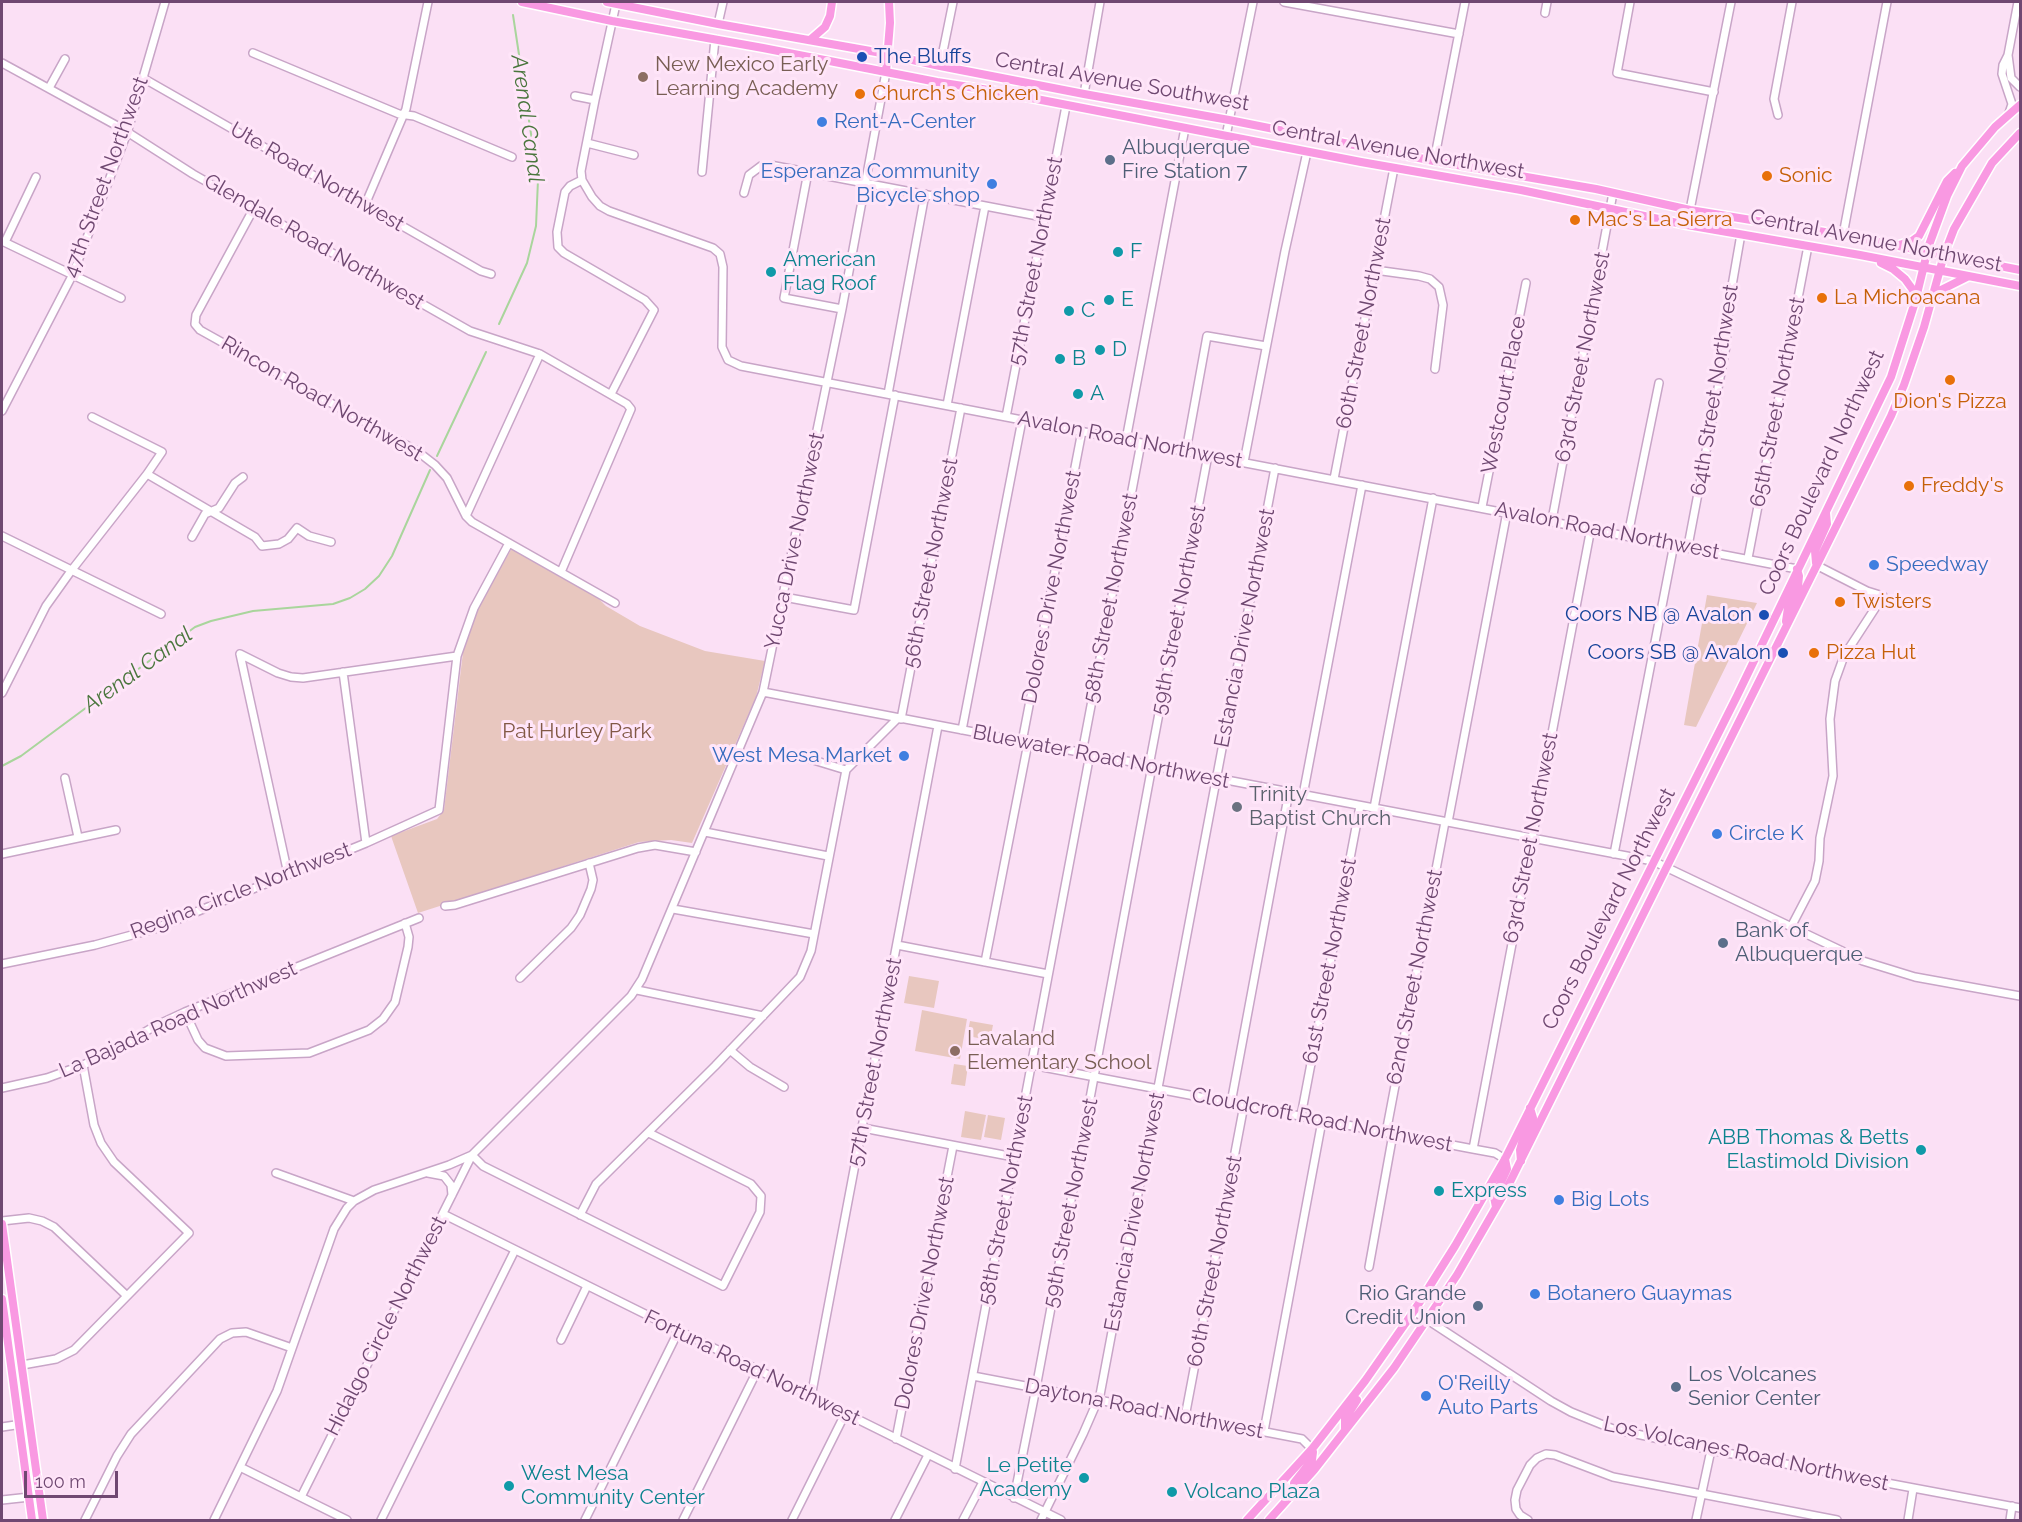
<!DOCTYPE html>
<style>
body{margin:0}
#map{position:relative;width:2022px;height:1522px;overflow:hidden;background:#fbe0f5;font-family:Raleway,sans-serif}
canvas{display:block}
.frame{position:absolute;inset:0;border:3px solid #6f4871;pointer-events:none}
.scale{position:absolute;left:24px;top:1471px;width:94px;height:27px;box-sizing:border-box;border:3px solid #6f4871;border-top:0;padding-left:8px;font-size:18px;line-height:21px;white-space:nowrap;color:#6f4871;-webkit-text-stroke:4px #ffe5f9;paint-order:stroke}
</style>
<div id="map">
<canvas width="2022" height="1522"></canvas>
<div class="frame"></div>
<div class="scale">100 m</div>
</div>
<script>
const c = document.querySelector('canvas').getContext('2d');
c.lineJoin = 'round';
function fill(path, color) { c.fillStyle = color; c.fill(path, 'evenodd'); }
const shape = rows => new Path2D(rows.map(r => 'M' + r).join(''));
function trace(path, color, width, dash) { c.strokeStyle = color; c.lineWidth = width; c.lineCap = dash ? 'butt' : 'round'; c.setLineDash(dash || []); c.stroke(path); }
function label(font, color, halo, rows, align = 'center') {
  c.font = font + ' Raleway,sans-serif'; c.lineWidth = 6; c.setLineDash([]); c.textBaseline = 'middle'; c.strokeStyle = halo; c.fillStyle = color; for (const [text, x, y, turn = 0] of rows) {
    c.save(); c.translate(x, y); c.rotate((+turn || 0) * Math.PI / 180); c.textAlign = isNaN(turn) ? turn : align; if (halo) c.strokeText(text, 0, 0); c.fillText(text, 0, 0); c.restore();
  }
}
fill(shape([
 [512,548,599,599,606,606,640,626,705,651,765,661,756,697,692,843,671,840,639,842,418,913,391,836,437,819,444,810,464,644,473,616],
 [1707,595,1757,603,1696,727,1684,725],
 [909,976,939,981,934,1008,904,1003],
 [922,1010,967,1019,960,1059,915,1051],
 [970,1021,993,1025,991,1035,985,1034,984,1039,967,1036],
 [954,1064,968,1066,965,1086,951,1084],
 [965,1111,986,1115,981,1140,961,1137],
 [988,1115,1005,1118,1001,1140,984,1137]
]), '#e8c7bf');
trace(shape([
 [499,324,527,263,536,226,538,180,513,15],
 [437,456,486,352],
 [2,766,21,756,195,627,211,621,253,611,333,604,350,598,365,589,379,576,392,556,430,470]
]), '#a9d59c', 2);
const minor = shape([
 [1284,2,1459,34],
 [1630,2,1617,73,1714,92],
 [1545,13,1547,2],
 [718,24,723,2],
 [253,53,399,114,414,116,512,157],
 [2008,55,2011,78,2020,87],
 [2,63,121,128,193,174,470,331,540,354,627,404,631,409,561,572],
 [940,66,953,2],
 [143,78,481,271,491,274],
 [49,88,65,59],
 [1084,94,1100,2],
 [575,96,595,100],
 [2009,113,2012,104,2002,74,2003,65,2008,55,2018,2],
 [1778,115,1774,99,1792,2],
 [1226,136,1253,2],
 [587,143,634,155],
 [1434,161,1465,2],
 [702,172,715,39],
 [808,172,784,298,842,309],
 [582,180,592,197,600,206,609,211,713,248,720,254,723,267,722,347,728,360,741,366,1797,569],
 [582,180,570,186,565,192,557,232,558,247,564,253,645,300,654,310,611,394],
 [582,180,581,171,595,100,616,4],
 [744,193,749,175,761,166,770,165,1043,217],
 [365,205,406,109,428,2],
 [254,208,196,315,195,324,200,330,417,451,435,465,447,478,466,516,472,522,615,603],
 [1690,210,1731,2],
 [1843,235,1887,2],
 [2,241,121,298],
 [5,242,36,177],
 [1375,270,1419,276,1430,279,1439,287,1443,305,1435,369],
 [888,394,925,194],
 [947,405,985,206],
 [2,411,73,274,127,133,165,2],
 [1006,417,1066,106],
 [1126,440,1185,128],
 [1186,451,1207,336,1266,346],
 [1244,462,1285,251,1307,152],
 [147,474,255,537,262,546,279,544,288,539,297,528,309,536,331,542],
 [1334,479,1394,168],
 [1482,507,1526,283],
 [466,516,540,354],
 [1552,520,1613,193],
 [1628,535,1659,383],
 [2,536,161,614],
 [192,537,205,514,219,508,235,483,243,477],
 [1688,546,1726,346,1729,303,1741,234],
 [1748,558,1808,246],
 [784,597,854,610,895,395],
 [240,654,288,874],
 [240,654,278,673,291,677,303,678,457,656],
 [343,672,366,843],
 [763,692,1653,861,1863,961,1915,977,2020,996],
 [2,693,46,606,71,571,147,474,162,452,92,417],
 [901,719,961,408],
 [962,730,1022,420],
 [1022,742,1082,431],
 [1082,753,1141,443],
 [810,759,846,770],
 [1149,766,1208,455],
 [65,778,78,837],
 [1303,795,1362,485],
 [1374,808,1433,498],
 [1448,822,1507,512],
 [705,832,828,856],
 [2,854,116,830],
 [1614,854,1674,544],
 [445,906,455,905,638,848,655,845,696,852],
 [673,909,814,934],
 [1791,927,1815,881,1819,861,1820,838,1833,776,1830,719,1835,681,1844,656,1883,596,1867,591,1816,565],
 [897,945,1048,974],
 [985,962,1028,743],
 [2,964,95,945,154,929,366,843,439,810,457,656,474,608,509,543],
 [520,978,571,928,580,915,591,889,593,880,589,863],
 [637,990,763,1016],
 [185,1012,198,1040,205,1048,226,1056,309,1053,369,1030,383,1019,395,1002,408,947,409,937,405,923],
 [730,1050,750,1067,784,1087],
 [1032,1065,1473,1149,1495,1153,1505,1159],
 [2,1088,47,1078,83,1065,113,1051,155,1026,185,1012,419,918],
 [1231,1103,1289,792],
 [1301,1116,1360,806],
 [863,1128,1014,1157],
 [1386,1133,1445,822],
 [1473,1149,1591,528],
 [472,1155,483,1166,723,1286,760,1212,761,1196,751,1184,649,1133],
 [276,1173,354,1201],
 [428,1173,444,1176,451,1185,452,1195],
 [443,1214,1061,1520],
 [580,1215,596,1184,715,1066,800,977,811,951,846,770,898,718],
 [2,1221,29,1218,42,1221,54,1227,127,1296],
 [1369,1267,1393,1134],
 [1414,1311,1551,1401,1571,1412,1613,1429,1711,1450,2020,1508],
 [561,1340,587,1286],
 [11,1367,56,1359,74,1350,189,1233,114,1162,101,1143,94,1125,83,1065],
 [973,1376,1302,1439,1312,1449],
 [811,1397,938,726],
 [1185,1417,1244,1105],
 [2,1427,29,1423],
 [1264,1431,1322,1121],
 [896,1439,953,1146],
 [240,1467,347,1520],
 [955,1469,1090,754],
 [301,1497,472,1155],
 [1014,1498,1036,1388,1152,766],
 [2,1500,39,1496],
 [85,1520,117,1456,131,1434,220,1339,232,1333,246,1332,292,1348],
 [214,1520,277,1391,334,1229,347,1208,354,1201,374,1190,449,1165,472,1155,631,996,642,979,763,692,842,309,886,72],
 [381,1520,515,1250],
 [585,1520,678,1332],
 [683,1520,757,1371],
 [792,1520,845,1414],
 [895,1520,928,1455],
 [963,1520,983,1482],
 [1041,1520,1083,1434,1100,1395,1275,468],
 [1528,1520,1520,1515,1516,1509,1515,1500,1517,1490,1530,1465,1537,1458,1546,1454,1555,1455,1613,1477,1837,1520],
 [1696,1520,1711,1450],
 [1908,1520,1913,1489],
 [2010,1520,2012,1506]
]);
const major = shape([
 [522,2,612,21,763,48,937,82,995,91,1361,162,1521,190,1687,225,1860,255,2020,286],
 [607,2,718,24,876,52,940,66,1084,94,1229,120,1434,161,1596,189,1690,210,1843,235,2020,270],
 [810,40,825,27,830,16,832,2],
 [886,72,890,23,889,2],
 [1899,245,1912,241,1919,236,1947,181,1955,173],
 [1881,263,1893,269,1905,279,1913,290,1913,300],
 [1932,302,1941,290,1967,277],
 [1816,563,1815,551,1827,524,1826,513],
 [1786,621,1788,608,1798,587,1799,576,1797,569],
 [1521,1161,1520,1150,1522,1143,1533,1118,1530,1108],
 [1496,1207,1494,1197,1507,1169,1505,1159],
 [2,1224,43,1520],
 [2,1299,32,1520],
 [1345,1430,1345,1419,1357,1400],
 [1295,1492,1294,1483,1312,1460,1313,1452,1312,1449],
 [1247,1520,1312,1449,1365,1381,1414,1311,1455,1246,1505,1159,1737,696,1891,377,1915,302,1929,245,1947,196,1962,166,1995,127,2020,105],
 [1269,1520,1314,1470,1394,1368,1457,1275,1505,1192,1891,416,1904,385,1924,327,1944,255,1954,229,1992,163,2020,133]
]);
trace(minor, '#c8a5c7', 10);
trace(major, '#fff', 11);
trace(minor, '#fff', 7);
trace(major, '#f999e2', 8);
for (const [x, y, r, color] of [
 [862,57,6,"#1a4fb4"],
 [643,77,6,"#8d6e63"],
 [860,94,6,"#e8710a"],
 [822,122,6,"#3f7fe0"],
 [1110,160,6,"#5c6f8a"],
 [1767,176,6,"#e8710a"],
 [992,184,6,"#3f7fe0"],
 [1575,220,6,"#e8710a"],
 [1118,252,6,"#0f9aa8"],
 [771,272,6,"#0f9aa8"],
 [1822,298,6,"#e8710a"],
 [1109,300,6,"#0f9aa8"],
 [1069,311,6,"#0f9aa8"],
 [1100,350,6,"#0f9aa8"],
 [1060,359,6,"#0f9aa8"],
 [1950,380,6,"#e8710a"],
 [1078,394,6,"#0f9aa8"],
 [1909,486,6,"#e8710a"],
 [1874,565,6,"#3f7fe0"],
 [1840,602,6,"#e8710a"],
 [1764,615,6,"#1a4fb4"],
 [1783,653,6,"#1a4fb4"],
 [1814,653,6,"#e8710a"],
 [904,756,6,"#3f7fe0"],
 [1237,807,6,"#6b7280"],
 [1717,834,6,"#3f7fe0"],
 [1723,943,6,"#5c6f8a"],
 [955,1051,6,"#8d6e63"],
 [1921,1150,6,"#0f9aa8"],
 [1439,1191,6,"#0f9aa8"],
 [1559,1200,6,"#3f7fe0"],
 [1535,1294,6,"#3f7fe0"],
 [1478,1306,6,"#5c6f8a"],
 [1676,1387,6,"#5c6f8a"],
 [1426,1396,6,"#3f7fe0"],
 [1084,1478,6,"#0f9aa8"],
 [509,1486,6,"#0f9aa8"],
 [1172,1492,6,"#0f9aa8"]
]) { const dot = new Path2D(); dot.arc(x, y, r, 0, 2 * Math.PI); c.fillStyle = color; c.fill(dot); trace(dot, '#ffe5f9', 2); }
label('21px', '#164399', '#ffe5f9', [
 ["The Bluffs",874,57,"left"],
 ["Coors NB @ Avalon",1752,615],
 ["Coors SB @ Avalon",1771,653]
], 'right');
label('21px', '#785e54', '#ffe5f9', [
 ["New Mexico Early",655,65],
 ["Learning Academy",655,89],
 ["Lavaland",967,1039],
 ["Elementary School",967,1063]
], 'left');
label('21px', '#6f4871', '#ffe5f9', [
 ["Central Avenue Southwest",1122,82,10],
 ["Central Avenue Northwest",1398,150,10],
 ["47th Street Northwest",106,177,-70],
 ["Ute Road Northwest",317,177,30],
 ["Central Avenue Northwest",1876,241,11],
 ["Glendale Road Northwest",314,242,30],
 ["57th Street Northwest",1036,261,-79],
 ["60th Street Northwest",1364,323,-79],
 ["63rd Street Northwest",1583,357,-79],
 ["64th Street Northwest",1715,390,-81],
 ["Westcourt Place",1504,395,-79],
 ["Rincon Road Northwest",322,399,30],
 ["65th Street Northwest",1778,402,-79],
 ["Avalon Road Northwest",1130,440,11],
 ["Coors Boulevard Northwest",1822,473,-65],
 ["Avalon Road Northwest",1607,531,11],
 ["Yucca Drive Northwest",795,541,-78],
 ["56th Street Northwest",931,563,-79],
 ["Dolores Drive Northwest",1052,587,-79],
 ["58th Street Northwest",1111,598,-79],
 ["59th Street Northwest",1179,610,-79],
 ["Estancia Drive Northwest",1245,628,-79],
 ["Bluewater Road Northwest",1101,757,11],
 ["63rd Street Northwest",1531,838,-79],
 ["Regina Circle Northwest",241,891,-21],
 ["Coors Boulevard Northwest",1609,909,-63],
 ["61st Street Northwest",1330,961,-79],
 ["62nd Street Northwest",1415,977,-79],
 ["La Bajada Road Northwest",178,1020,-24],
 ["57th Street Northwest",875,1062,-79],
 ["Cloudcroft Road Northwest",1322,1120,11],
 ["58th Street Northwest",1006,1200,-79],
 ["59th Street Northwest",1071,1203,-79],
 ["Estancia Drive Northwest",1135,1212,-79],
 ["60th Street Northwest",1215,1261,-79],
 ["Dolores Drive Northwest",925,1293,-79],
 ["Hidalgo Circle Northwest",386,1326,-63],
 ["Fortuna Road Northwest",752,1368,26],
 ["Daytona Road Northwest",1144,1409,11],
 ["Los Volcanes Road Northwest",1746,1454,12]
]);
label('21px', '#c56008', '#ffe5f9', [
 ["Church's Chicken",872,94],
 ["Sonic",1779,176],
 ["Mac's La Sierra",1587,220],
 ["La Michoacana",1834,298],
 ["Dion's Pizza",1950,402,"center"],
 ["Freddy's",1921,486],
 ["Twisters",1852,602],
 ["Pizza Hut",1826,653]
], 'left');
label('21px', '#366cbe', '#ffe5f9', [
 ["Rent-A-Center",834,122],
 ["Esperanza Community",980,172,"right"],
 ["Bicycle shop",980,196,"right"],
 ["Speedway",1886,565],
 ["West Mesa Market",892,756,"right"],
 ["Circle K",1729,834],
 ["Big Lots",1571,1200],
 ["Botanero Guaymas",1547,1294],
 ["O'Reilly",1438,1384],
 ["Auto Parts",1438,1408]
], 'left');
label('21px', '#4e5e75', '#ffe5f9', [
 ["Albuquerque",1122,148],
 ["Fire Station 7",1122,172],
 ["Bank of",1735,931],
 ["Albuquerque",1735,955],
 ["Rio Grande",1466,1294,"right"],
 ["Credit Union",1466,1318,"right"],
 ["Los Volcanes",1688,1375],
 ["Senior Center",1688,1399]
], 'left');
label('21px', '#0d838f', '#ffe5f9', [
 ["F",1130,252],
 ["American",783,260],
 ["Flag Roof",783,284],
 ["E",1121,300],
 ["C",1081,311],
 ["D",1112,350],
 ["B",1072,359],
 ["A",1090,394],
 ["ABB Thomas & Betts",1909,1138,"right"],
 ["Elastimold Division",1909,1162,"right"],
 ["Express",1451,1191],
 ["Le Petite",1072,1466,"right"],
 ["Academy",1072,1490,"right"],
 ["West Mesa",521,1474],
 ["Community Center",521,1498],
 ["Volcano Plaza",1184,1492]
], 'left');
label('21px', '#825946', '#ffe5f9', [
 ["Pat Hurley Park",577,732]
]);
label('21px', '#5b616d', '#ffe5f9', [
 ["Trinity",1249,795],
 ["Baptist Church",1249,819]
], 'left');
label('italic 22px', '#4a763d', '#ffe5f9', [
 ["Arenal Canal",527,119,82],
 ["Arenal Canal",138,670,-36]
]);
</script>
